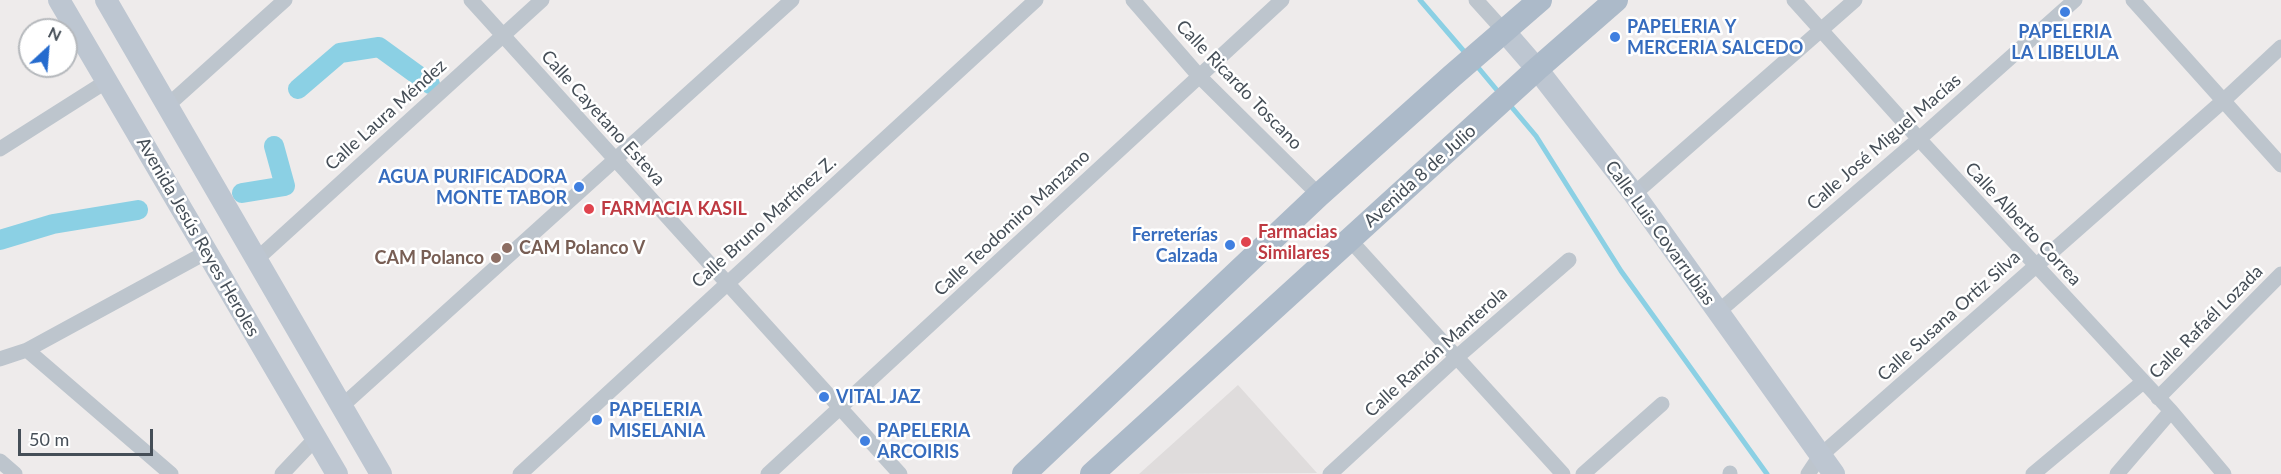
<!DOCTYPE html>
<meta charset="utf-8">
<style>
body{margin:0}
#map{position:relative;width:2281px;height:474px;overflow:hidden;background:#eeebeb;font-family:Lato,sans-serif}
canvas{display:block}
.north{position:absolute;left:18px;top:18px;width:60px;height:60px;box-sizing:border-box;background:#fff;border:2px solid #b5b8bc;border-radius:50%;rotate:26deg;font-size:16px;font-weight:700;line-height:24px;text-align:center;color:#454e57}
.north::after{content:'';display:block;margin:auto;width:21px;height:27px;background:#256bce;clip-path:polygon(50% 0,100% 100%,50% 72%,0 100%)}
.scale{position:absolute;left:18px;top:429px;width:135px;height:27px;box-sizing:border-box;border:3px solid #454e57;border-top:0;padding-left:8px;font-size:18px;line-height:21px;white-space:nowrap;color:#454e57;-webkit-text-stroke:4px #fff;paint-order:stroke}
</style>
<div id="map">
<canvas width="2281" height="474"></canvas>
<div class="north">N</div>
<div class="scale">50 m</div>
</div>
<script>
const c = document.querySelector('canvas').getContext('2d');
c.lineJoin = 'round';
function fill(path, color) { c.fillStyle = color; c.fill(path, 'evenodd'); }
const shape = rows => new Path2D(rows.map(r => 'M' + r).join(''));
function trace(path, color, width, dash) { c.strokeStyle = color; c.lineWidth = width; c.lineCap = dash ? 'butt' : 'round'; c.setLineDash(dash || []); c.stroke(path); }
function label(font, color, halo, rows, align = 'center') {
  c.font = font + ' Lato,sans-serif'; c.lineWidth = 5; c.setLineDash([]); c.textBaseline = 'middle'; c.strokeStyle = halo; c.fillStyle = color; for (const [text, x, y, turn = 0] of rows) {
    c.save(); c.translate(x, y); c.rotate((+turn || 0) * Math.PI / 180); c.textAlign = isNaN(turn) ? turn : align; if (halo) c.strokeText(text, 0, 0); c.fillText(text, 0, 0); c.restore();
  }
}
fill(shape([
 [1238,385,1317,473,1139,474]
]), '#dfdcdc');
trace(shape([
 [1420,0,1468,56],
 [1476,65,1501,95],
 [1509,104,1536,136,1621,271,1767,474]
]), '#8bd0e4', 5);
trace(shape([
 [298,89,340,53,379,47,430,84],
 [242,193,285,186,274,146],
 [0,240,53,224,138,210]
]), '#8bd0e4', 20);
trace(shape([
 [471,0,900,474],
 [1133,0,1199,76,1319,195],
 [1476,0,1504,31],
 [1794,0,1919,139,2171,411,2224,474],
 [2133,0,2281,165],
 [167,106,285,0],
 [0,149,107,81],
 [1634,194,1855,0],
 [1349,239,1563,474],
 [257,259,542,0],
 [1718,312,1919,139,2075,0],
 [27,350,171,474],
 [0,359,27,350,207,252],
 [2158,398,2281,274],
 [342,406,792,0],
 [0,461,15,474],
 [1730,473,1730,474],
 [282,474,316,438],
 [520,474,1036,0],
 [768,474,1282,0],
 [1330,474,1457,357,1569,260],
 [1583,474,1662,404],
 [1808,474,1820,456,2223,101,2281,47],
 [2033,474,2143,382],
 [2117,474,2171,411]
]), '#bdc5cd', 15);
trace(shape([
 [59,0,337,474],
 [106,0,381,474],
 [1504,31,1537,69,1634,194,1834,474]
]), '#bdc6d1', 22);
trace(shape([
 [1024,474,1319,195,1452,76,1540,0],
 [1092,474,1537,69,1616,0]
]), '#acbac9', 24);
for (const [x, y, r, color] of [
 [2065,12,6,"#3f7fe0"],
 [1615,37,6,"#3f7fe0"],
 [579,187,6,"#3f7fe0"],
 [589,209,6,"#e0444e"],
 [1246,242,6,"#e0444e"],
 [1230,245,6,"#3f7fe0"],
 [507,248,6,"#8d6e63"],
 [496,258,6,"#8d6e63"],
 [824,397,6,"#3f7fe0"],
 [597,420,6,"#3f7fe0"],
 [865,441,6,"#3f7fe0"]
]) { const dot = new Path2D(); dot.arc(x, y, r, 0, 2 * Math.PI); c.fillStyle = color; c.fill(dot); trace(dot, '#fff', 2); }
label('bold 18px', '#366cbe', '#fff', [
 ["PAPELERIA Y",1627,27],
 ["MERCERIA SALCEDO",1627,48],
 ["PAPELERIA",2065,32,"center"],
 ["LA LIBELULA",2065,53,"center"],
 ["AGUA PURIFICADORA",567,177,"right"],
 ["MONTE TABOR",567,198,"right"],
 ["Ferreterías",1218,235,"right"],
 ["Calzada",1218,256,"right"],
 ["VITAL JAZ",836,397],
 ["PAPELERIA",609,410],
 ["MISELANIA",609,431],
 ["PAPELERIA",877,431],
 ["ARCOIRIS",877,452]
], 'left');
label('18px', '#454e57', '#fff', [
 ["Calle Ricardo Toscano",1239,85,46],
 ["Calle Laura Méndez",386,115,-42],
 ["Calle Cayetano Esteva",603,118,48],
 ["Calle José Miguel Macías",1884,142,-41],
 ["Avenida 8 de Julio",1420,176,-42],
 ["Calle Bruno Martínez Z.",764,222,-42],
 ["Calle Teodomiro Manzano",1012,223,-43],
 ["Calle Alberto Correa",2023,224,47],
 ["Calle Luis Covarrubias",1660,233,54],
 ["Avenida Jesús Reyes Heroles",198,237,60],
 ["Calle Susana Ortiz Silva",1949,316,-42],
 ["Calle Rafaél Lozada",2206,322,-45],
 ["Calle Ramón Manterola",1436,352,-42]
]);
label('bold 18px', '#be3a42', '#fff', [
 ["FARMACIA KASIL",601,209],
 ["Farmacias",1258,232],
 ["Similares",1258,253]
], 'left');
label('bold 18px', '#785e54', '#fff', [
 ["CAM Polanco V",519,248],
 ["CAM Polanco",484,258,"right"]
], 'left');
</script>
